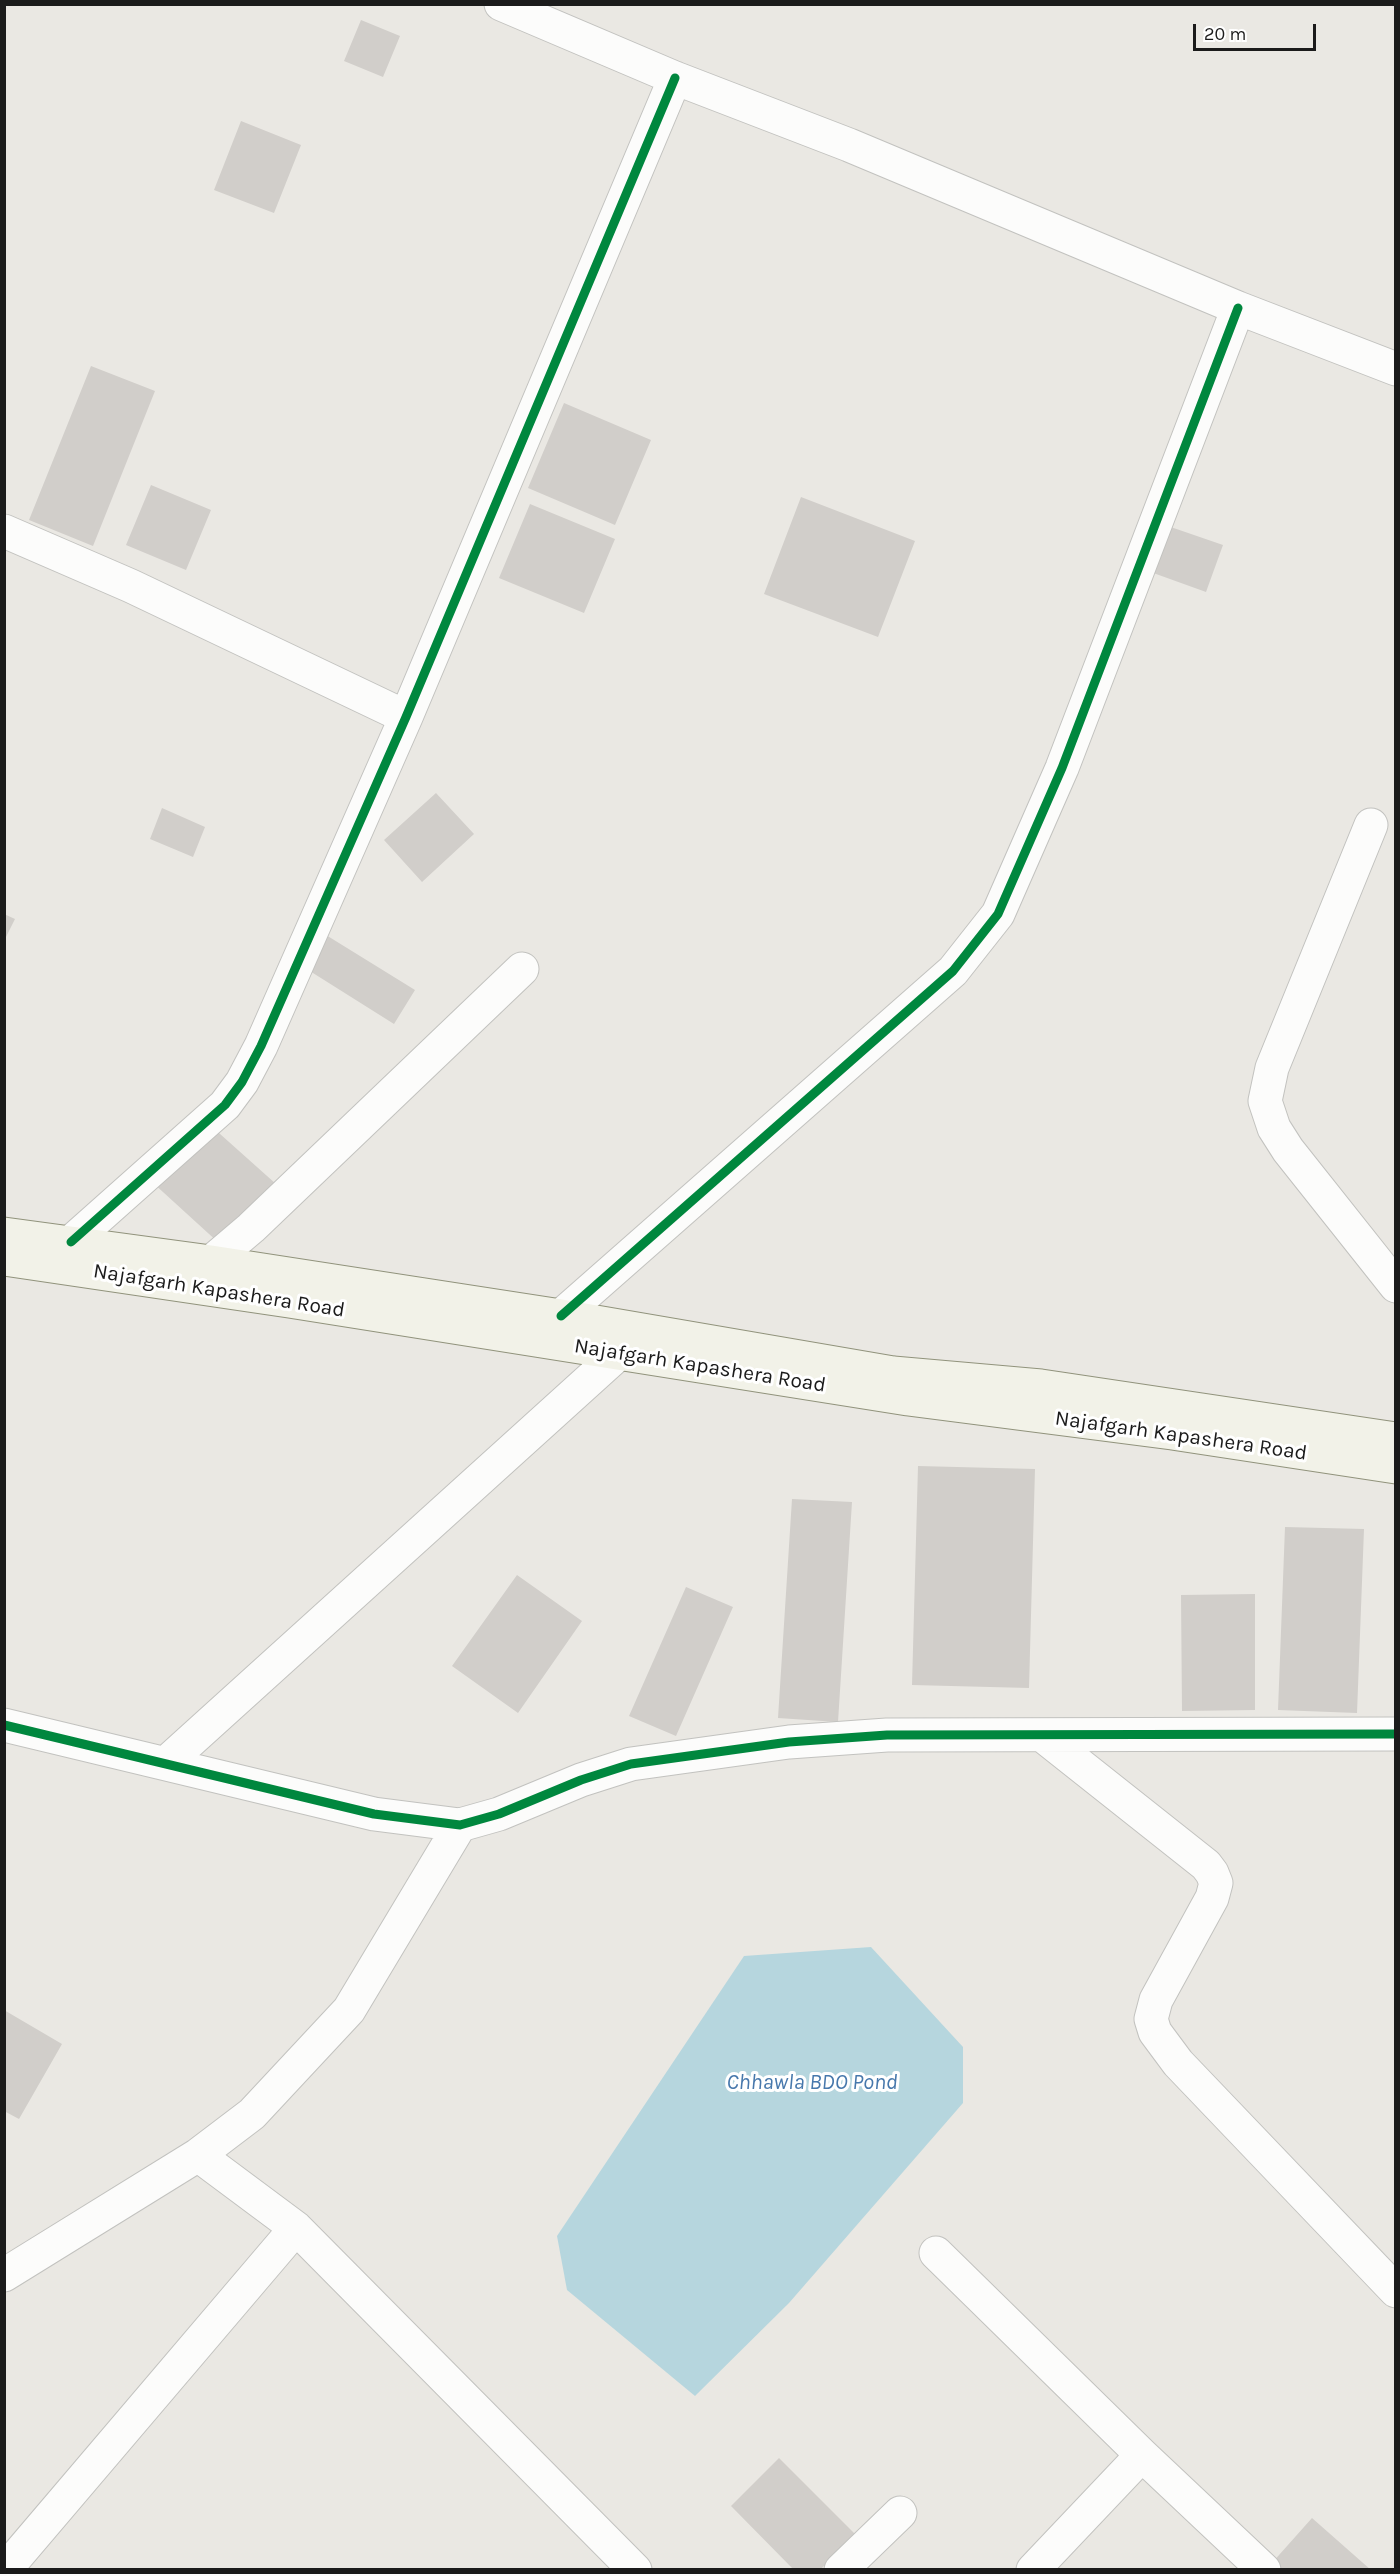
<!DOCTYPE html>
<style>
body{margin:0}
#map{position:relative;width:1400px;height:2574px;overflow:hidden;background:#eae8e3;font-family:Karla,sans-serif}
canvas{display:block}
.frame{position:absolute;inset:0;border:6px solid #1b1b1b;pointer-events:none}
.scale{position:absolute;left:1193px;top:24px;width:123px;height:27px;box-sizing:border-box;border:3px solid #1b1b1b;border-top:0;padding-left:8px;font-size:18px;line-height:21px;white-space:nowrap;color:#1b1b1b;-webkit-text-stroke:4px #fff;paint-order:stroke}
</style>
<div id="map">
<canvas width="1400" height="2574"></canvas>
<div class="frame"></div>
<div class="scale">20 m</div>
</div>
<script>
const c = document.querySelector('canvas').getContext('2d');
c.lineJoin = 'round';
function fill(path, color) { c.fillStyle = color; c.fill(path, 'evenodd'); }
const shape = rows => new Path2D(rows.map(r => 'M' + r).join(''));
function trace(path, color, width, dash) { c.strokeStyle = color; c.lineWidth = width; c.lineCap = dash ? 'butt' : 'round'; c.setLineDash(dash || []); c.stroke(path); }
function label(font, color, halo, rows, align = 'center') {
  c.font = font + ' Karla,sans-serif'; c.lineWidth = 6; c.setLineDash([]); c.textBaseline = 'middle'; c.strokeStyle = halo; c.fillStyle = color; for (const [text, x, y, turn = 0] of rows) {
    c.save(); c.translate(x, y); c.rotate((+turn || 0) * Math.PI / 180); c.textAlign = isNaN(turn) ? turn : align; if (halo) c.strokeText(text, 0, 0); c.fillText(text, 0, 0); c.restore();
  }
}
fill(shape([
 [871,1947,963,2047,963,2103,789,2303,695,2396,567,2290,557,2236,744,1956]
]), '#b6d6de');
fill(shape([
 [361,20,400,36,383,77,344,61],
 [241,121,301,145,274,213,214,190],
 [91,366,155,391,93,546,29,520],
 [564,403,651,440,615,525,528,488],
 [151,485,211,510,186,570,126,545],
 [801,497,915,541,878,637,764,594],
 [530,504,615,539,584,613,499,578],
 [1162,524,1223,545,1206,592,1145,570],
 [436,793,474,834,422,882,384,840],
 [162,808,205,827,193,857,150,839],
 [4,914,15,919,4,941],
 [326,935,415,990,394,1024,305,968],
 [210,1125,276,1184,220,1244,152,1182],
 [918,1466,1035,1469,1029,1688,912,1685],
 [792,1499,852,1502,838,1722,778,1718],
 [1285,1527,1364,1529,1357,1713,1278,1710],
 [517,1575,582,1621,518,1713,452,1666],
 [686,1587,733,1607,676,1736,629,1716],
 [1255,1594,1255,1710,1182,1711,1181,1595],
 [4,2010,62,2044,19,2119,4,2111],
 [779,2458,855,2534,820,2570,794,2570,731,2506],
 [1312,2518,1371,2570,1277,2570,1271,2564]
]), '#d1ceca');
const street = shape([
 [501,4,675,78,849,145,1238,308,1396,369],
 [4,531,131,586,406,717],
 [1371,825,1272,1068,1265,1101,1274,1128,1288,1150,1396,1286],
 [71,1242,225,1105,242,1082,261,1046,406,717,675,78],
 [211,1262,251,1228,522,969],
 [561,1316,953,971,998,914,1062,768,1238,308],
 [4,1725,374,1814,460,1825,499,1814,581,1780,631,1764,789,1742,887,1735,1396,1734],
 [1042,1735,1206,1865,1212,1873,1216,1883,1212,1898,1156,2000,1151,2019,1155,2032,1178,2063,1396,2291],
 [166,1763,618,1354],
 [198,2155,296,2228,635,2570],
 [936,2253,1142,2455,1264,2570],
 [4,2275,198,2155,252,2114,349,2010,460,1825],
 [5,2570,296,2228],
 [841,2570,900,2513],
 [1033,2570,1142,2455]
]);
const secondary = shape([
 [4,1234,211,1262,561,1316,893,1373,1041,1386,1396,1439],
 [4,1259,289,1301,908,1399,1172,1433,1396,1467]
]);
trace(street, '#c2c2bf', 35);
trace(secondary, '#91937c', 35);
trace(street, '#fcfcfb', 33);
trace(secondary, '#f2f2e8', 33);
trace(shape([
 [71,1242,225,1105,242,1082,261,1046,406,717,675,78],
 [561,1316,953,971,998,914,1062,768,1238,308],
 [4,1725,374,1814,460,1825,499,1814,581,1780,631,1764,789,1742,887,1735,1396,1734]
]), '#00873e', 9);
label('21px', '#1b1b1b', '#fff', [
 ["Najafgarh Kapashera Road",219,1291,9],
 ["Najafgarh Kapashera Road",700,1366,9],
 ["Najafgarh Kapashera Road",1181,1436,8]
]);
label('italic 22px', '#4778ac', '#fff', [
 ["Chhawla BDO Pond",812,2083]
]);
</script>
